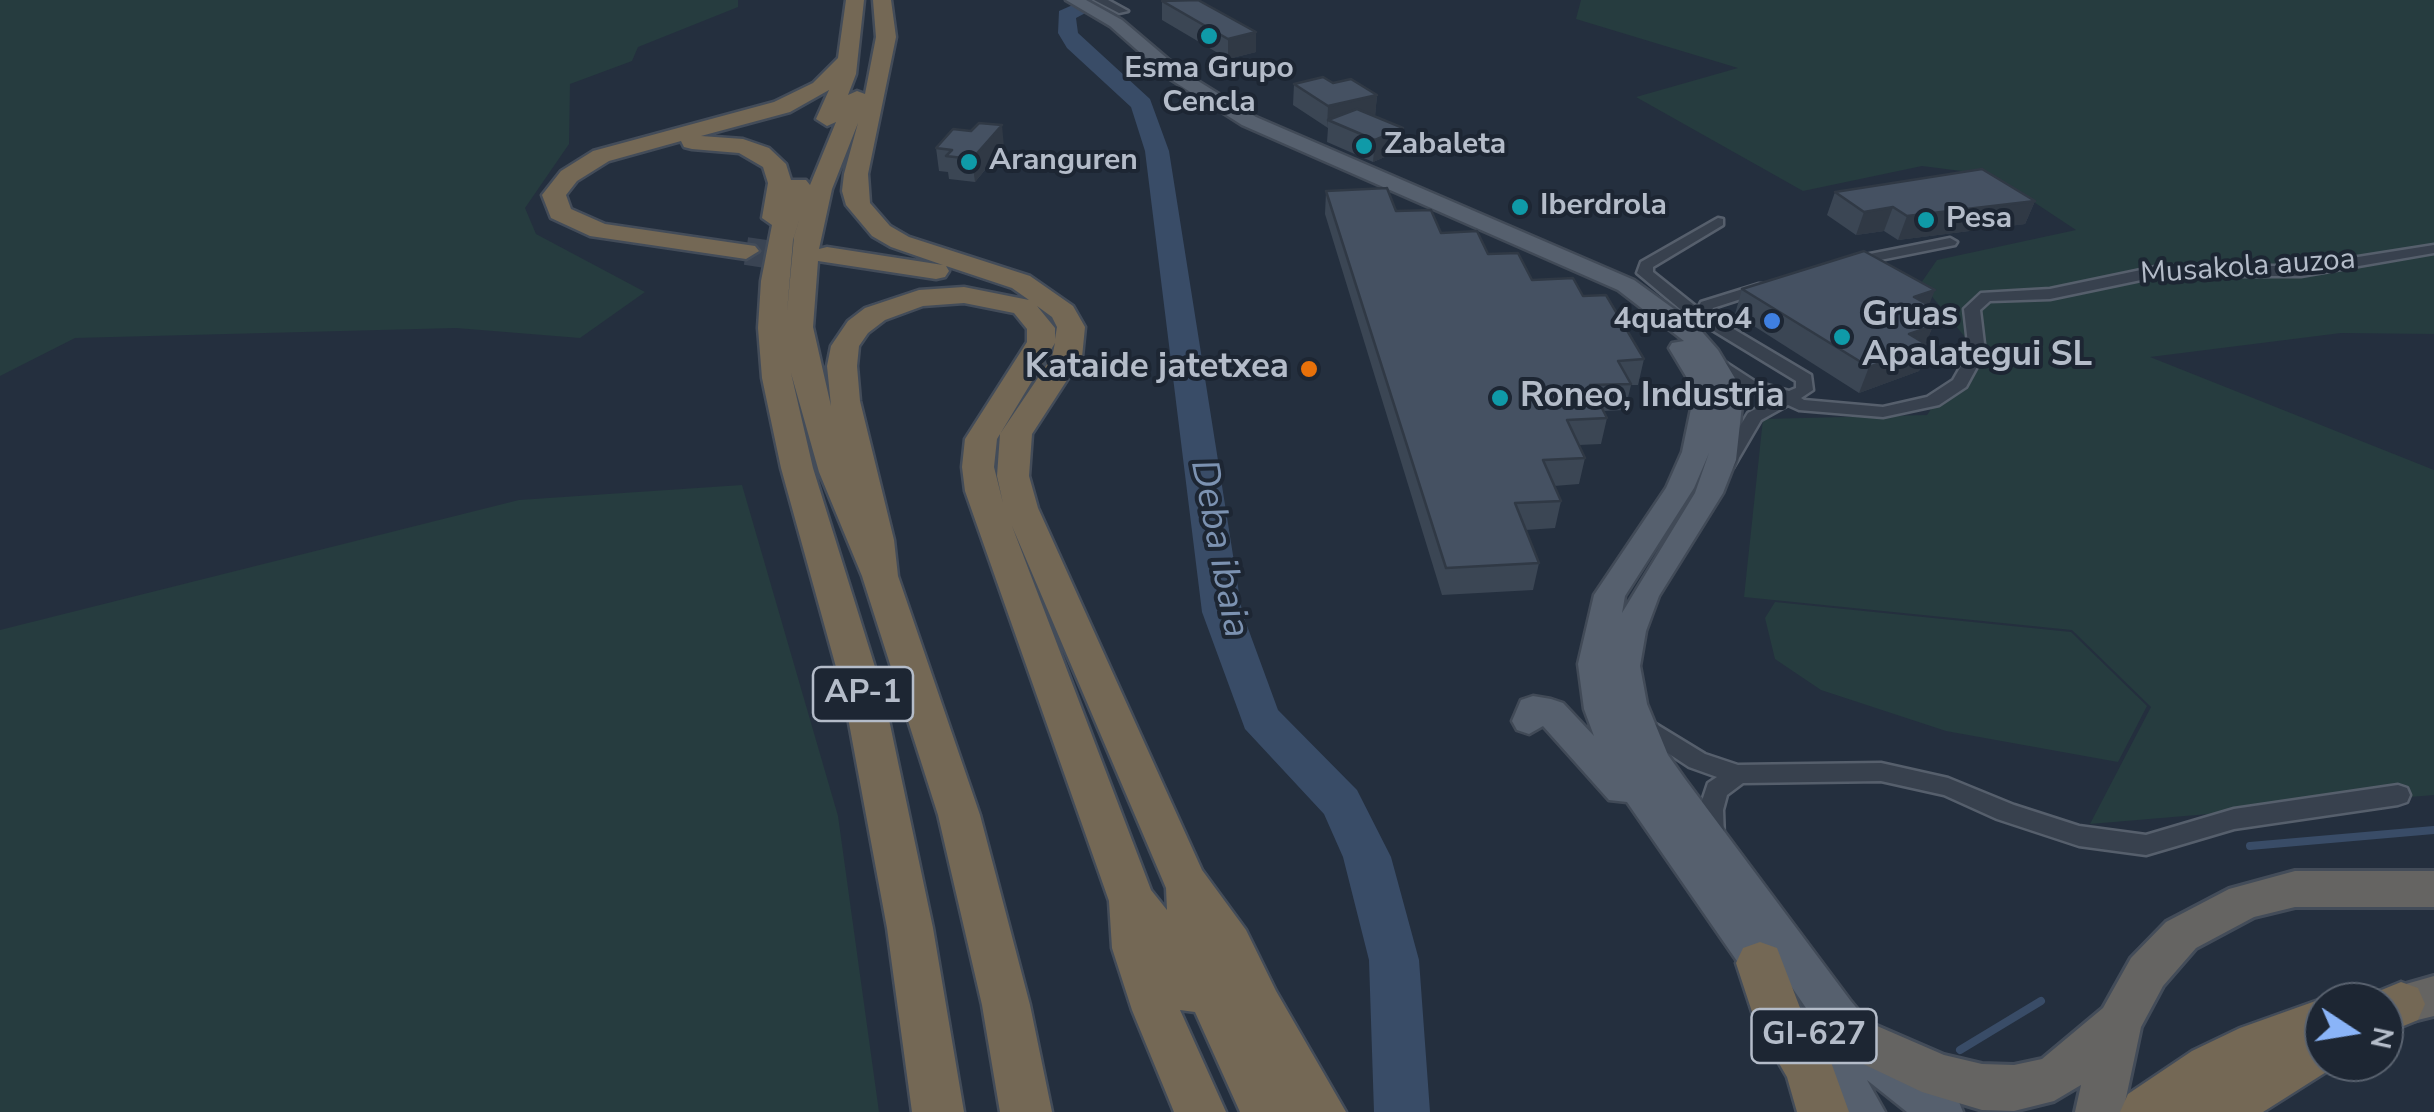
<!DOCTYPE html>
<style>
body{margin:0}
#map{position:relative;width:2434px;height:1112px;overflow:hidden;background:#242f3e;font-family:"Nunito Sans",sans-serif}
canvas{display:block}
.north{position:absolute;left:2304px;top:982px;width:100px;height:100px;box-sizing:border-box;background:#1d2633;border:2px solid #59626f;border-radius:50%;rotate:102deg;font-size:28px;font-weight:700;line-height:40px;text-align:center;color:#b4bcc9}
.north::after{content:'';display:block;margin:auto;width:35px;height:45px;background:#8ab4f8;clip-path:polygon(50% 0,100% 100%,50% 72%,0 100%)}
</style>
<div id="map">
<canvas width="2434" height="1112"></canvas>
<div class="north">N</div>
</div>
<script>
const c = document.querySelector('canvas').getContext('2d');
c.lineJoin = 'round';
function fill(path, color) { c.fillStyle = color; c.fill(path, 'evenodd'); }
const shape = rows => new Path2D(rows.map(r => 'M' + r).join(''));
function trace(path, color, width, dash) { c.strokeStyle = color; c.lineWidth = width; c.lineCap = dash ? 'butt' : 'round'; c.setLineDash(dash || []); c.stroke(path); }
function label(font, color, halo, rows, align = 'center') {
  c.font = font + ' "Nunito Sans",sans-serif'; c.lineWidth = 8; c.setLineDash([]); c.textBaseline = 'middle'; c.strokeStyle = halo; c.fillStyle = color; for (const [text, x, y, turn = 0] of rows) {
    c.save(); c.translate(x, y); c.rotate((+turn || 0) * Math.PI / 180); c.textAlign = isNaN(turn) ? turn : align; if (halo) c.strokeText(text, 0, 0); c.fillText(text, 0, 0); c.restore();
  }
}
fill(shape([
 [0,0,738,0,738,7,638,47,632,61,570,84,569,144,525,208,536,234,645,292,580,338,456,328,75,338,0,376],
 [1581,0,2434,0,2434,334,2341,333,2150,357,2434,470,2434,795,2090,824,2151,707,2072,630,1744,597,1763,419,1927,415,1973,347,1921,283,1937,260,2076,230,1993,175,1922,166,1803,191,1636,97,1738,68,1576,19],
 [742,485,838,816,879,1112,0,1112,0,630,519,500],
 [1775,602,2071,632,2147,706,2118,762,1946,731,1821,690,1775,659,1765,618]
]), '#263c3f');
trace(shape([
 [2250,846,2434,830],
 [1960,1050,2041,1001]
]), '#394c67', 8);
fill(shape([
 [1084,0,1110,0,1076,18,1078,33,1150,99,1169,151,1242,612,1278,710,1357,790,1391,857,1419,960,1430,1112,1374,1112,1369,960,1343,857,1324,814,1245,729,1202,612,1145,151,1131,107,1067,48,1058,33,1059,11,1084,0]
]), '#394c67');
trace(shape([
 [746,251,825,263]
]), '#3a4453', 28, [28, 14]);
const minor = shape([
 [1094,0,1108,0,1128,11,1119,13,1094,0],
 [1718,218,1723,219,1723,225,1653,267,1653,272,1698,308,1701,302,1759,284,1769,284,1769,290,1713,308,1710,315,1811,375,1813,390,1801,398,1804,400,1883,407,1927,397,1953,380,1969,352,1964,309,1981,293,2050,289,2160,266,2301,266,2434,245,2434,253,2301,276,2160,276,2050,299,1990,301,1980,310,1985,352,1966,387,1939,405,1883,417,1799,410,1788,405,1761,420,1733,468,1726,470,1717,464,1748,413,1776,398,1744,390,1707,366,1707,358,1719,358,1756,382,1789,391,1796,388,1796,381,1686,314,1637,273,1641,262,1718,218],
 [1950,238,1957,242,1955,245,1850,266,1843,262,1850,258,1950,238],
 [1641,715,1705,754,1738,765,1881,763,1948,778,2014,805,2079,826,2146,835,2234,809,2398,785,2407,788,2410,795,2407,802,2398,805,2234,829,2146,855,2079,846,1997,819,1944,795,1881,781,1743,783,1727,795,1723,810,1724,839,1721,846,1712,849,1703,846,1700,839,1699,810,1708,783,1717,777,1689,767,1633,730,1630,724,1633,718,1641,715]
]);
const primary = shape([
 [1066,0,1086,0,1122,20,1182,71,1256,117,1634,280,1696,325,1718,350,1736,380,1742,405,1736,460,1723,493,1659,596,1646,631,1640,666,1647,704,1668,755,1685,779,1850,1000,1884,1041,1957,1097,1963,1112,1907,1112,1867,1080,1885,1112,1838,1112,1786,1027,1792,1013,1806,1008,1789,983,1785,990,1771,995,1757,990,1627,802,1609,800,1543,726,1529,734,1517,730,1512,721,1521,700,1533,696,1551,699,1563,703,1594,736,1584,709,1578,664,1594,595,1666,488,1682,452,1692,404,1687,378,1669,348,1672,343,1684,341,1618,290,1242,125,1170,79,1110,26,1066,0],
 [1709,453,1695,493,1622,613,1625,596,1694,488,1709,453]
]);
const trunk = shape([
 [2295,871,2434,871,2434,907,2295,907,2254,917,2196,948,2163,986,2141,1027,2123,1112,2075,1112,2081,1085,2054,1101,2014,1111,1982,1110,1922,1092,1838,1052,1831,1037,1838,1022,1854,1016,1944,1055,1982,1064,2014,1065,2042,1059,2103,1008,2131,958,2166,922,2229,889,2295,871],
 [2434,976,2434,1016,2401,1024,2385,1018,2384,1002,2379,1002,2385,990,2434,976]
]);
const motorway = shape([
 [846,0,864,0,856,74,848,95,857,91,865,94,876,37,873,0,891,0,896,37,868,174,870,203,890,226,909,237,1030,276,1073,306,1085,327,1082,357,1032,434,1029,476,1038,508,1202,870,1246,930,1276,991,1346,1112,1240,1112,1195,1012,1180,1010,1226,1112,1174,1112,1132,1010,1112,948,1109,901,965,491,962,467,965,439,1027,342,1027,329,1014,313,964,303,923,306,885,320,868,333,859,346,857,366,860,401,894,540,898,576,980,815,1030,1005,1052,1112,1000,1112,982,1005,938,815,862,576,819,472,791,373,813,468,884,696,933,928,964,1112,912,1112,887,928,844,696,781,468,762,378,758,328,761,281,772,225,762,218,768,183,763,167,739,153,692,149,684,147,681,141,609,161,577,181,566,195,571,209,605,224,755,246,759,251,746,259,590,236,551,218,542,195,561,171,593,151,774,102,813,83,838,58,846,0],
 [829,90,816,119,827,126,836,122,810,185,806,180,791,180,786,164,769,148,743,139,701,136,790,112,829,90],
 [858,123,844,174,842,191,846,205,872,236,891,247,943,265,827,247,819,249,832,189,858,123],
 [801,214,794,237,787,312,793,240,801,214],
 [818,261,936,279,945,277,949,271,946,266,1012,288,1029,300,964,287,919,290,865,308,848,321,831,346,827,366,831,406,813,327,818,261],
 [1037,306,1052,317,1057,327,1055,339,1055,328,1037,306],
 [1055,343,1052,357,1000,434,997,476,1003,503,994,467,997,439,1055,343],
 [1012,526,1166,888,1167,910,1151,890,1012,526],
 [1760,942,1777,948,1802,1013,1827,1051,1849,1112,1797,1112,1787,1077,1756,1024,1736,963,1743,948,1760,942],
 [2401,982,2418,988,2425,1004,2418,1020,2384,1034,2384,1002,2364,1002,2367,996,2401,982],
 [2324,998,2336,1002,2324,1002,2324,1062,2342,1062,2263,1112,2120,1112,2128,1094,2192,1051,2240,1028,2324,998]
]);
trace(minor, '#565f6c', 5);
trace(primary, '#414a57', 5);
trace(trunk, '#434c59', 6);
trace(motorway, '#434c59', 5);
fill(minor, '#38414e');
fill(primary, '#56606e');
fill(trunk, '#656462');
fill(motorway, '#746855');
fill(shape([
 [1162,1,1256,32,1256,52,1228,59,1162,20],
 [1333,83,1377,95,1375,116,1403,128,1401,150,1373,162,1327,142,1328,128,1293,105,1294,84],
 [1004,147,975,182,949,179,948,172,939,171,936,148],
 [1326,191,1396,211,1488,254,1532,280,1583,296,1644,359,1638,385,1631,385,1625,410,1604,411,1607,418,1601,444,1579,445,1585,458,1579,484,1554,486,1561,501,1555,528,1526,530,1539,563,1533,590,1442,595,1325,214],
 [1835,192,2035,201,2025,224,1898,240,1884,231,1856,235,1827,215],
 [1742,289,1929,305,1928,324,1933,326,1925,344,1929,346,1919,371,1859,393,1735,314]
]), '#3b4654');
fill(shape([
 [1256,32,1256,52,1228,59,1228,39],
 [1377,95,1375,117,1328,120,1327,128,1328,106],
 [1002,125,1004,147,975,182,972,159],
 [1403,128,1401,150,1373,162,1375,140],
 [2035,201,2025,224,1898,240,1907,216],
 [1893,207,1884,231,1856,235,1864,212],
 [1935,290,1927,310,1934,308,1926,328,1933,326,1924,348,1929,346,1919,371,1859,393,1869,367,1914,297]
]), '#303945');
const building = shape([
 [1198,0,1256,32,1228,39,1162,1,1198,0],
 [1323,77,1333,83,1351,79,1377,95,1328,106,1294,84,1323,77],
 [1357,109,1403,128,1375,140,1328,120,1357,109],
 [979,123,1002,125,972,159,946,156,952,150,936,148,953,129,971,131,979,123],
 [1982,169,2035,201,1907,216,1893,207,1864,212,1835,192,1982,169],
 [1387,188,1396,211,1431,210,1441,233,1477,231,1488,254,1518,253,1532,280,1573,278,1583,296,1606,295,1644,359,1618,361,1631,384,1590,385,1607,418,1567,420,1585,458,1543,460,1561,501,1515,503,1539,563,1446,568,1326,191,1387,188],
 [1864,251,1935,290,1914,297,1934,308,1913,315,1933,326,1909,334,1929,346,1869,367,1742,289,1864,251]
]);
fill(building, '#455162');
trace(building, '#303945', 2.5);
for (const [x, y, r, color] of [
 [1209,36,10,"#0f9aa8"],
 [1364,146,10,"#0f9aa8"],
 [969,162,10,"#0f9aa8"],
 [1520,207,10,"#0f9aa8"],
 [1926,220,10,"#0f9aa8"],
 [1772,321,10,"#3f7fe0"],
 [1842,337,10,"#0f9aa8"],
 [1309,369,10,"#e8710a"],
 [1500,398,10,"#0f9aa8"]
]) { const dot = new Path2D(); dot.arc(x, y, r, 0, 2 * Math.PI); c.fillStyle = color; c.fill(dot); trace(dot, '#1d2633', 4); }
label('bold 30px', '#b4bcc9', '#1d2633', [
 ["Esma Grupo",1209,70,"center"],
 ["Cencla",1209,104,"center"],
 ["Zabaleta",1384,146],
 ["Aranguren",989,162],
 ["Iberdrola",1540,207],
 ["Pesa",1946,220],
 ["4quattro4",1752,321,"right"]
], 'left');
label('30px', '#b4bcc9', '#1d2633', [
 ["Musakola auzoa",2248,268,-4]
]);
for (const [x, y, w] of [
 [863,694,100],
 [1814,1036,125]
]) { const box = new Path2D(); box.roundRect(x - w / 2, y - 27, w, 54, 8); c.fillStyle = '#1d2633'; c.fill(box); trace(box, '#b4bcc9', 2.5); }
label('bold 32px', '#b4bcc9', null, [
 ["AP-1",863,694],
 ["GI-627",1814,1036]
]);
label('bold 35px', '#b4bcc9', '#1d2633', [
 ["Gruas",1862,317],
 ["Apalategui SL",1862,357],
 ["Kataide jatetxea",1289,369,"right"],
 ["Roneo, Industria",1520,398]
], 'left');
label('italic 38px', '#7c92b1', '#1d2633', [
 ["Deba ibaia",1218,549,79]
]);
</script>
